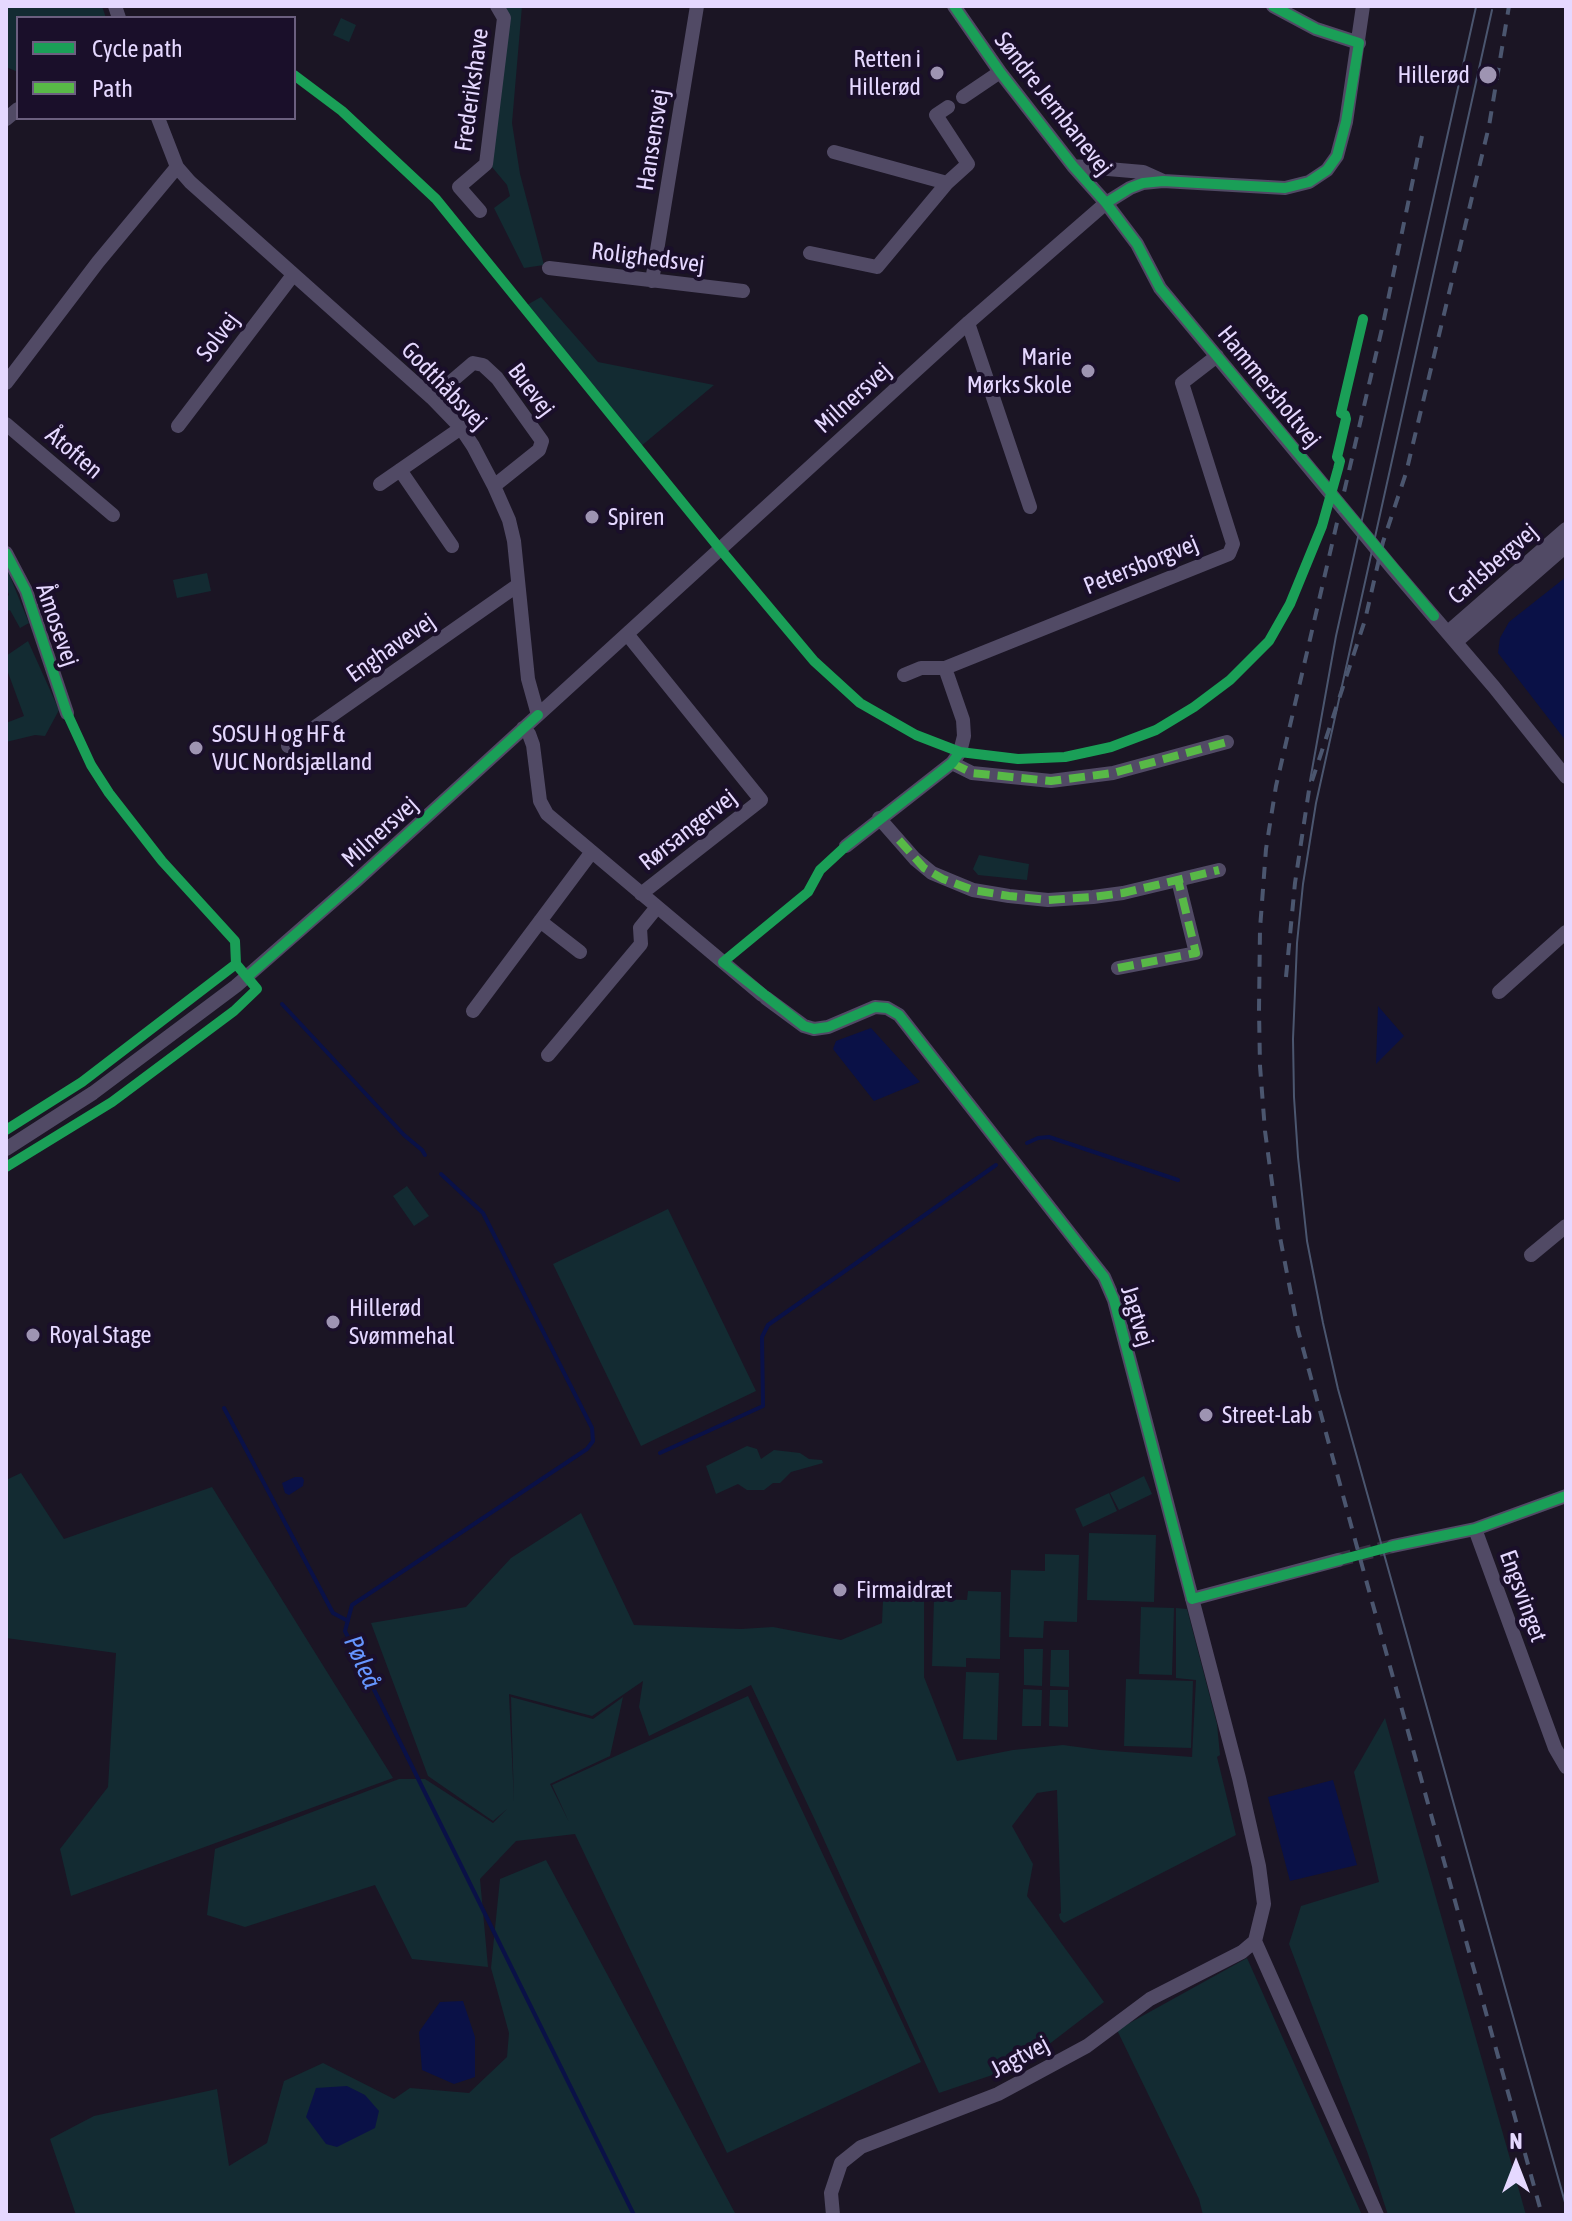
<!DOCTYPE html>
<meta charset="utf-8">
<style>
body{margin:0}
#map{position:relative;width:1572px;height:2221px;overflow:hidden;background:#1b1524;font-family:"Asap Condensed",sans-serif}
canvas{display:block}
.frame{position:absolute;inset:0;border:8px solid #e5d8ff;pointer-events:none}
.legend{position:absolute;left:16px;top:16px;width:280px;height:104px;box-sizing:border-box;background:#1a0f2a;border:2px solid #6b5f7f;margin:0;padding:10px 14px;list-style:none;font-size:24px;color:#e5d8ff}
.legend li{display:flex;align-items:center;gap:16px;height:40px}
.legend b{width:40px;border:2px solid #6b5f7f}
.north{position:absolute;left:1476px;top:2125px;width:80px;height:80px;-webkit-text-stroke:6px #1a0f2a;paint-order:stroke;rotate:0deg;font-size:22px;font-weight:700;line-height:32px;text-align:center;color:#e5d8ff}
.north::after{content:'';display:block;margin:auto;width:28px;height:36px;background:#e5d8ff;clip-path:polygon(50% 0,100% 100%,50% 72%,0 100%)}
</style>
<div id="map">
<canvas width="1572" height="2221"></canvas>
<div class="frame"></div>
<ul class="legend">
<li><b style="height:10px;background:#1a9f57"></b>Cycle path</li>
<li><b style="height:10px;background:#58b947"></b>Path</li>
</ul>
<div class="north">N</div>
</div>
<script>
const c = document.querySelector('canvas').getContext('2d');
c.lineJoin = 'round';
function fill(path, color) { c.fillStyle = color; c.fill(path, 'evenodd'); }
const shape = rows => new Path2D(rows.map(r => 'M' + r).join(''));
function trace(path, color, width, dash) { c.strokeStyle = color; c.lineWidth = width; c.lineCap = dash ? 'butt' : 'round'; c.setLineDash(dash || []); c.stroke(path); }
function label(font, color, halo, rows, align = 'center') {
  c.font = font + ' "Asap Condensed",sans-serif'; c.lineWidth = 8; c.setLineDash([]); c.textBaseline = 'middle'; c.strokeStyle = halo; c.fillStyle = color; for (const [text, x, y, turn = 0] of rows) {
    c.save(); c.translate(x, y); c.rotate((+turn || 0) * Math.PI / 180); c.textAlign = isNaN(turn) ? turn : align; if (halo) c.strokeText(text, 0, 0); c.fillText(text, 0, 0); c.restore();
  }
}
fill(shape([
 [6,6,102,6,106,18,18,18,18,72,6,67],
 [503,6,522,6,512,123,520,174,544,265,524,268,494,208,510,196,507,185,492,167,506,12],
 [341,18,356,25,349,42,333,35],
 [541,297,598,362,714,385,640,447,525,306],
 [7,569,29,623,20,628,10,610,6,611,6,597,9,595,6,586],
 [207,573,211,591,177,598,173,580],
 [28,641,59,710,45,736,35,735,6,742,6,723,24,716,6,667,6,656],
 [979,855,1029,864,1027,880,978,875,973,869],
 [407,1186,429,1216,414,1226,393,1196],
 [668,1209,756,1391,641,1446,553,1264],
 [747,1446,757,1449,761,1459,774,1450,800,1453,809,1459,822,1460,823,1463,791,1472,780,1483,773,1483,764,1490,747,1490,738,1484,716,1494,706,1466],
 [21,1473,64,1539,212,1487,393,1778,71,1896,60,1849,108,1787,116,1653,6,1638,6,1480],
 [1144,1476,1152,1494,1119,1510,1110,1493],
 [1109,1493,1117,1511,1083,1527,1075,1509],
 [581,1513,634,1625,741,1629,773,1627,841,1640,882,1623,883,1600,924,1587,924,1677,957,1761,1013,1750,1063,1745,1100,1750,1192,1757,1196,1680,1176,1678,1176,1608,1187,1609,1217,1724,1220,1755,1217,1757,1236,1835,1064,1923,1060,1919,1059,1914,1061,1913,1057,1790,1037,1793,1012,1826,1033,1864,1027,1896,1104,2002,1022,2065,939,2093,815,1820,751,1685,649,1736,639,1707,643,1681,592,1716,509,1694,514,1802,511,1697,593,1719,623,1697,610,1756,550,1784,569,1822,552,1785,748,1696,921,2062,727,2153,575,1834,516,1841,480,1879,488,1967,412,1959,375,1885,245,1927,207,1915,215,1849,399,1779,425,1779,493,1823,507,1809,493,1821,428,1776,371,1623,466,1607,511,1558],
 [1089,1533,1156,1535,1154,1602,1087,1600],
 [1045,1554,1079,1555,1077,1622,1044,1621,1043,1638,1009,1637,1011,1570,1045,1571],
 [968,1591,1001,1592,1000,1659,966,1658,966,1667,932,1666,934,1599,967,1600],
 [1141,1607,1174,1608,1172,1675,1139,1674],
 [1024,1649,1043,1649,1042,1686,1024,1685],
 [1051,1650,1069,1650,1069,1687,1050,1686],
 [966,1672,999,1673,997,1740,963,1739],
 [1126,1679,1193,1681,1191,1748,1124,1746],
 [1023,1689,1042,1690,1041,1726,1022,1726],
 [1050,1690,1068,1690,1068,1727,1049,1726],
 [1385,1718,1526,2215,1388,2215,1368,2154,1289,1944,1301,1906,1379,1882,1354,1772],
 [546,1860,736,2215,76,2215,50,2139,94,2116,217,2089,229,2166,267,2143,284,2081,323,2063,394,2099,410,2088,469,2093,507,2057,509,2033,491,1968,500,1879],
 [1247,1958,1362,2215,1203,2215,1199,2199,1117,2030]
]), '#132b32');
fill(shape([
 [1566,577,1566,741,1498,653,1500,638,1509,622],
 [1378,1006,1404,1036,1376,1064],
 [871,1028,920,1082,874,1101,833,1049,836,1041],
 [295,1477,302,1477,304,1480,303,1486,289,1495,285,1493,282,1483],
 [1333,1780,1357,1865,1290,1881,1268,1797],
 [463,2001,475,2037,475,2077,454,2084,422,2070,419,2032,440,2002],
 [347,2086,365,2095,379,2111,375,2128,337,2147,326,2144,306,2117,316,2088]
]), '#0a1147');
trace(shape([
 [282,1004,404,1135,422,1150,425,1155],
 [1027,1143,1038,1138,1049,1137,1178,1180],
 [441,1174,483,1213,592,1428,593,1441,587,1449,352,1605,345,1631,634,2215],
 [224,1408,333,1613,348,1621],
 [660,1453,763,1406,762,1337,768,1325,996,1165]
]), '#0a1147', 4);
trace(shape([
 [1338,1560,1393,1546]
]), '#393245', 14, [14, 7]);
trace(shape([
 [115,6,119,18],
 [954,6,1000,72,1073,166,1106,203,1137,244,1160,288,1393,569,1494,687,1566,777],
 [1273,6,1316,29,1359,43],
 [963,97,1000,72],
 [158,118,177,167,190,182,432,398,461,428,473,446,494,486,509,520,514,541,528,679,538,715],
 [6,119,18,109],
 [834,152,947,183],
 [1073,166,1143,172,1163,181],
 [480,211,459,187,486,164,504,18,497,6],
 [810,253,877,267,947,183,968,164,936,115,948,107],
 [549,268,743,291],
 [652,281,697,6],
 [968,323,1030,507],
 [6,383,98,262,177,167],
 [432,398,473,363,483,365,497,378,542,441,539,450,494,486],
 [6,424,113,515],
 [178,426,293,275],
 [400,470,452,546],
 [380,484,461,428],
 [6,553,26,591,67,713],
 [1448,632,1566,529],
 [627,634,761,800,641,894],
 [1456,642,1566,546],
 [904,675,921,668,945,668,1229,554,1233,544,1182,383,1217,356],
 [523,728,529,734,533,745,540,801,547,814,762,995],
 [288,746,518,585],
 [952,763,972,773,1051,781,1113,773,1227,742],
 [879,818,915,859,932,873,973,890,1009,896,1048,900,1093,897,1123,893,1219,870],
 [846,846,952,763,960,752,964,736,963,720,945,668],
 [540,921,580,952],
 [1118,968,1196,953,1178,880],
 [1499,992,1566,932],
 [766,998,804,1026,814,1029,828,1027,875,1007,887,1008,899,1015,1104,1277,1114,1300,1239,1778,1259,1866,1264,1904,1255,1941,1377,2215],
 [473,1011,591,853],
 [548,1055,641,944,640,928,657,907],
 [6,1149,93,1093,236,986,356,881,968,323,1106,203,1130,188,1143,183,1163,181,1285,188,1309,182,1327,170,1337,156,1346,122,1363,6],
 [1531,1255,1566,1226],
 [1475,1529,1555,1748,1566,1767],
 [1393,1546,1475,1529,1566,1496],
 [1192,1599,1338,1560],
 [833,2215,831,2193,841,2163,861,2147,998,2094,1087,2046,1150,1999,1242,1952,1255,1941]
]), '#514a65', 14);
trace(shape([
 [1492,10,1316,803,1303,884,1297,943,1293,1039,1294,1097,1298,1157,1307,1241,1323,1323,1338,1389,1566,2206],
 [1310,781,1336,636,1476,7]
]), '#4b566f', 2);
trace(shape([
 [1422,136,1383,324,1276,786,1266,849,1260,929,1259,1010,1260,1066,1265,1131,1278,1227,1298,1330,1363,1569,1542,2215],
 [1286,977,1295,883,1309,790,1365,620,1383,542,1406,473,1489,126,1509,6]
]), '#4b566f', 4, [12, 10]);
trace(shape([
 [952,763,972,773,1051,781,1113,773,1227,742],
 [899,840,924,868,943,879,973,890,1009,896,1048,900,1093,897,1123,893,1219,870],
 [1118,968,1196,953,1178,880]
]), '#58b947', 8, [16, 8]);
trace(shape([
 [954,6,1000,72,1073,166,1106,203,1137,244,1160,288,1434,616],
 [294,75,342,111,436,199,720,549,814,661,860,703,916,735,960,752,1018,759,1065,757,1111,747,1156,730,1194,707,1230,680,1269,641,1290,604,1322,526,1338,469,1340,461,1337,457,1346,419,1345,415,1341,413,1363,319],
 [1106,203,1130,188,1143,183,1163,181,1285,188,1309,182,1327,170,1337,156,1346,122,1359,43,1316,29,1273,6],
 [6,553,26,591,67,713,91,765,109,793,162,861,235,941,236,964,257,989,234,1011,112,1102,6,1167],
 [960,752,952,763,846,846,820,870,808,892,723,962,804,1026,814,1029,828,1027,875,1007,887,1008,899,1015,1104,1277,1114,1300,1192,1599,1393,1546,1475,1529,1566,1496],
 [247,977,356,881,538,715],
 [6,1130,82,1082,236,964]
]), '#1a9f57', 10);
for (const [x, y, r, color] of [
 [937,73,8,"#9e94b2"],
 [1488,75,10,"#9e94b2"],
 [1088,371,8,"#9e94b2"],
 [592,517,8,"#9e94b2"],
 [196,748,8,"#9e94b2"],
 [333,1322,8,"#9e94b2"],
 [33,1335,8,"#9e94b2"],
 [1206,1415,8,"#9e94b2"],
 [840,1590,8,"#9e94b2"]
]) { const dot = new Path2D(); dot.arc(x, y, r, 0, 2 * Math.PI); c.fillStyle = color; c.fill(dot); trace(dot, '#1a0f2a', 3); }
label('24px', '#e5d8ff', '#1a0f2a', [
 ["Retten i",921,59,"right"],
 ["Hillerød",921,87,"right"],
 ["Hillerød",1470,75,"right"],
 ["Marie",1072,357,"right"],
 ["Mørks Skole",1072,385,"right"],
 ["Spiren",608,517],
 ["SOSU H og HF &",212,734],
 ["VUC Nordsjælland",212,762],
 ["Hillerød",349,1308],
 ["Svømmehal",349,1336],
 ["Royal Stage",49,1335],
 ["Street-Lab",1222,1415],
 ["Firmaidræt",856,1590]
], 'left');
label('24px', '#e5d8ff', '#1a0f2a', [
 ["Frederikshave",472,90,-82],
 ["Søndre Jernbanevej",1053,104,52],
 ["Hansensvej",653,140,-81],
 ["Rolighedsvej",648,258,7],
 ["Solvej",218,337,-53],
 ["Godthåbsvej",444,386,46],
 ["Hammersholtvej",1269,387,51],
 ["Buevej",531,390,53],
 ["Milnersvej",853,398,-42],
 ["Åtoften",74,453,40],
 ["Carlsbergvej",1493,564,-41],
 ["Petersborgvej",1141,565,-22],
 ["Åmosevej",57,625,71],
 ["Enghavevej",391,648,-35],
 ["Rørsangervej",688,830,-38],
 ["Milnersvej",380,832,-42],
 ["Jagtvej",1137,1316,73],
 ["Engsvinget",1523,1596,70],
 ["Jagtvej",1020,2057,-28]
]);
label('italic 26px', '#6696ff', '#1a0f2a', [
 ["Pøleå",362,1662,66]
]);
</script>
